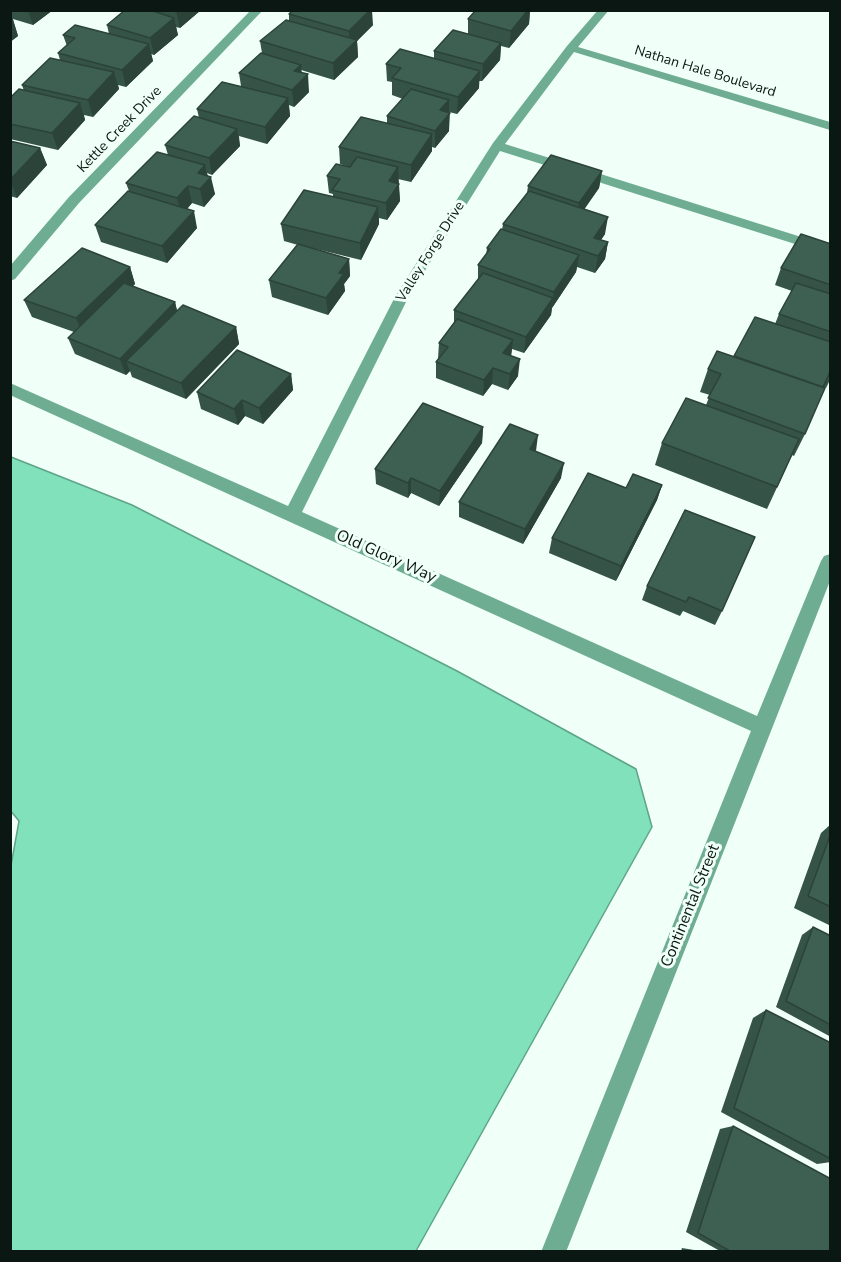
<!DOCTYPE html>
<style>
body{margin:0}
#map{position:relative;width:841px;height:1262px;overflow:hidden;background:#f0fff8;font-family:"Nunito Sans",sans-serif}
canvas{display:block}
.frame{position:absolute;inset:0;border:12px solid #0a1712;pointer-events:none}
</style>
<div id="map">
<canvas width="841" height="1262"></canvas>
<div class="frame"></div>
</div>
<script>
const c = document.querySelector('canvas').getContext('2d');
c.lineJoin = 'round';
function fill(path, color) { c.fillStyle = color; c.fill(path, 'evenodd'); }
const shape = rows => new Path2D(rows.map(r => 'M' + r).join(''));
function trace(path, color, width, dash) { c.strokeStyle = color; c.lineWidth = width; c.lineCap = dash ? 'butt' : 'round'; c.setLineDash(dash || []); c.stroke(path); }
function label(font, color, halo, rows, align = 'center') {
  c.font = font + ' "Nunito Sans",sans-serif'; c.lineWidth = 6; c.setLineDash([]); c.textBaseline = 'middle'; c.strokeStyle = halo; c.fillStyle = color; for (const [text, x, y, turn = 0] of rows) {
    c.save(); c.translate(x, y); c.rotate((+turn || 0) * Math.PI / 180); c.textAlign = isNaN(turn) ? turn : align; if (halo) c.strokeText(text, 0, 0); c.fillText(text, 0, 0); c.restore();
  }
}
const water = shape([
 [11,457,132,505,457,671,636,769,652,827,416,1251,11,1251,10,871,19,821,10,810,11,457]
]);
fill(water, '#81e1bb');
trace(water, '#5da488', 1.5);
fill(shape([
 [251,10,263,10,79,203,15,279,10,281,10,266,69,197,251,10],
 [598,10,609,10,578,47,830,122,830,130,574,52,505,144,830,246,830,255,500,151,408,298,302,512,757,716,821,561,824,556,830,554,830,581,566,1252,541,1252,751,731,10,395,10,383,288,506,396,295,493,143,567,46,598,10]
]), '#6fad93');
fill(shape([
 [10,10,53,10,33,25,13,19,18,36,10,42],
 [125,10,201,10,180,28,176,27,178,35,154,55,151,54,153,61,126,87,118,85,119,89,93,117,84,115,85,120,58,150,10,139,10,98,24,91,22,85,60,60,58,53,67,46,63,35,109,34,107,25],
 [476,10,530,10,529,24,509,48,501,46,500,60,482,81,479,81,479,88,457,114,449,112,449,113,450,113,449,131,435,148,432,147,432,151,411,182,398,179,400,201,387,220,379,218,379,224,361,260,312,248,349,259,350,276,344,284,345,291,328,315,272,297,269,280,298,245,284,241,281,224,333,196,333,194,329,193,327,176,350,167,340,164,339,147,387,123,387,116,403,99,392,95,392,82,387,81,386,64,434,59,434,51,468,34,468,19],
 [289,14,373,25,357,41,358,57,334,80,301,70,309,92,294,107,289,105,290,116,267,144,239,136,240,146,212,175,207,173,215,194,204,207,192,203,187,209,197,228,167,263,101,242,95,225,129,191,126,183,168,155,165,145,199,118,197,109,241,86,239,73,262,53,260,41,289,21],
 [10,141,40,148,47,165,17,198,10,196],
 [602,171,599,188,584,209,605,234,601,240,608,242,605,259,595,273,577,267,576,272,552,308,551,315,524,353,512,349,511,356,518,376,508,390,492,384,483,396,436,378,436,362,438,359,439,343,454,323,454,310,478,280,478,265,486,255,487,248,502,230,503,224,527,193,528,186],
 [831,244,831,378,826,388,823,387,805,434,794,456,792,455,767,509,655,465,662,443,706,405,710,395,700,392,708,369,734,356,775,324,779,314,792,291,775,285,781,268],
 [130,267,135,284,133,286,175,302,177,311,236,327,239,344,186,399,132,377,130,371,126,375,75,354,68,338,74,332,32,317,24,300],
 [291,374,293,390,263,424,245,416,238,425,201,409,197,392],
 [483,427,482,443,439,506,411,493,408,498,376,484,375,469],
 [536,451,561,478,523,544,459,517,459,502],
 [662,485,657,500,616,581,549,553,552,538,626,488],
 [685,510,722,611,715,625,683,611,680,616,642,600,647,586],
 [831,824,831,926,794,908,821,833],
 [813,927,831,936,831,1037,776,1007,802,935],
 [766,1010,831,1159,831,1162,817,1164,721,1112,753,1018],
 [733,1126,831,1251,720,1251,686,1232,720,1129],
 [682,1248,694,1250,697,1251,681,1251]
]), '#355347');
fill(shape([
 [28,10,53,10,33,25],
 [177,10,201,10,180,28,176,11],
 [368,10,372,10,373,25,357,41,358,57,334,80,333,63,350,47,349,31],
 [528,10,530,10,529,24,509,48,511,31],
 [10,11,18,36,10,42],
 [174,18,178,35,154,55,150,38],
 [501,43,500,60,482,81,483,64],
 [149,44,153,61,126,87,122,70],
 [301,65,302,80,308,74,309,92,294,107,292,90,294,71],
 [480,71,479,88,457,114,458,97],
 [114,72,119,89,93,117,88,100],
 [288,98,290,116,267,144,265,127],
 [449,100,449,131,435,148,435,131,440,110],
 [80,103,85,120,58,150,52,133],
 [237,129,240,146,212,175,209,158],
 [432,134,432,151,411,182,411,165],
 [40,148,47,165,17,198,10,180],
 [205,165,208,180,211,177,215,194,204,207,200,189,198,173],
 [398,167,400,201,387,220,386,203,389,181],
 [602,171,599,188,577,220,579,203],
 [188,186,192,203,182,215,177,198],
 [378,207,379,224,361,260,360,243],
 [194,211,197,228,167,263,162,246],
 [608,217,605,234,591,254,594,238],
 [608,242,605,259,595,273,598,256],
 [579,255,576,272,552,308,554,292],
 [349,259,350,276,344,284,345,291,328,315,326,298,339,273],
 [130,267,135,284,83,335,76,318],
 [553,298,551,315,524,353,526,337],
 [175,302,179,319,126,361,130,371,126,375,120,359],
 [236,327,239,344,186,399,181,383],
 [513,340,511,356,503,353],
 [520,359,518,376,508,390,510,374],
 [493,368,492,384,483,396,484,380],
 [291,374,293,390,263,424,259,408],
 [242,400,245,416,238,425,234,409],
 [483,427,482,443,439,506,440,491],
 [538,435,536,451,530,449],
 [564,463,561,478,523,544,525,529],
 [411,478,411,493,408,498,408,483],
 [662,485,657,500,616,581,621,566]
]), '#2b4339');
const building = shape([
 [125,10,150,10,174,18,150,38,107,25,125,10],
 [293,10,370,10,349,31,289,14,293,10],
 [476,10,528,10,511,31,468,19,476,10],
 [286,20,357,40,333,63,260,41,286,20],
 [75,25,149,44,122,70,58,53,75,38,63,35,75,25],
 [453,30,501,43,483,64,434,51,453,30],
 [400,49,480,71,458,97,392,78,401,68,386,64,400,49],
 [261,53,301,65,294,71,308,74,292,90,239,73,261,53],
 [50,58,114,72,88,100,22,85,50,58],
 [222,82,288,98,265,127,197,109,222,82],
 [19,89,80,103,52,133,10,124,10,98,19,89],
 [411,89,449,100,440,110,450,113,435,131,387,116,411,89],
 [194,116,237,129,209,158,165,145,194,116],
 [361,117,432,134,411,165,339,147,361,117],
 [10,141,40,148,10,180,10,141],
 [157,152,205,165,198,173,211,177,200,189,188,186,177,198,126,183,157,152],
 [551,155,602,171,579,203,528,186,551,155],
 [357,157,398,167,389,181,399,184,386,203,332,190,340,179,327,176,336,164,350,167,357,157],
 [304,190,378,207,360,243,281,224,304,190],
 [128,191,194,211,162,246,95,225,128,191],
 [529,191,608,217,594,238,608,242,598,256,503,224,529,191],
 [501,229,579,255,554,292,478,265,490,249,487,248,501,229],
 [801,234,831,244,831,285,781,268,801,234],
 [298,244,349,259,339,273,344,274,326,298,269,280,298,244],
 [82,248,130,267,76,318,24,300,82,248],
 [483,273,553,298,526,337,454,310,483,273],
 [124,283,175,302,120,359,68,338,124,283],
 [796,283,831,294,831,332,779,314,796,283],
 [183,305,236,327,181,383,126,361,183,305],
 [755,317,831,342,831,370,823,387,734,356,755,317],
 [457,319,513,340,503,353,520,359,510,374,493,368,484,380,436,362,448,347,439,343,457,319],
 [237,350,291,374,259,408,242,400,234,409,197,392,237,350],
 [717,351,825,388,805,434,708,398,721,374,708,369,717,351],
 [686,398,799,439,777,487,662,443,686,398],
 [423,403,483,427,440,491,411,478,408,483,375,469,423,403],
 [510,424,538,435,530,449,564,463,525,529,459,502,510,424],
 [588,473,626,488,633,474,662,485,621,566,552,538,588,473],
 [685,510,755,537,722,611,689,597,686,602,647,586,685,510],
 [831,833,831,907,808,896,831,833],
 [813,927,831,936,831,1025,786,1001,813,927],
 [766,1010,831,1043,831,1159,734,1108,766,1010],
 [733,1126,831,1179,831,1251,730,1251,698,1233,733,1126]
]);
fill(building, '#3e6052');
trace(building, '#2b4339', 1.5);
label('14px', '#0a1712', '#f0fff8', [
 ["Nathan Hale Boulevard",705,72,17],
 ["Kettle Creek Drive",120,130,-46],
 ["Valley Forge Drive",431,252,-58]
]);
label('16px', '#0a1712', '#f0fff8', [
 ["Old Glory Way",386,557,24],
 ["Continental Street",691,906,-68]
]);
</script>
